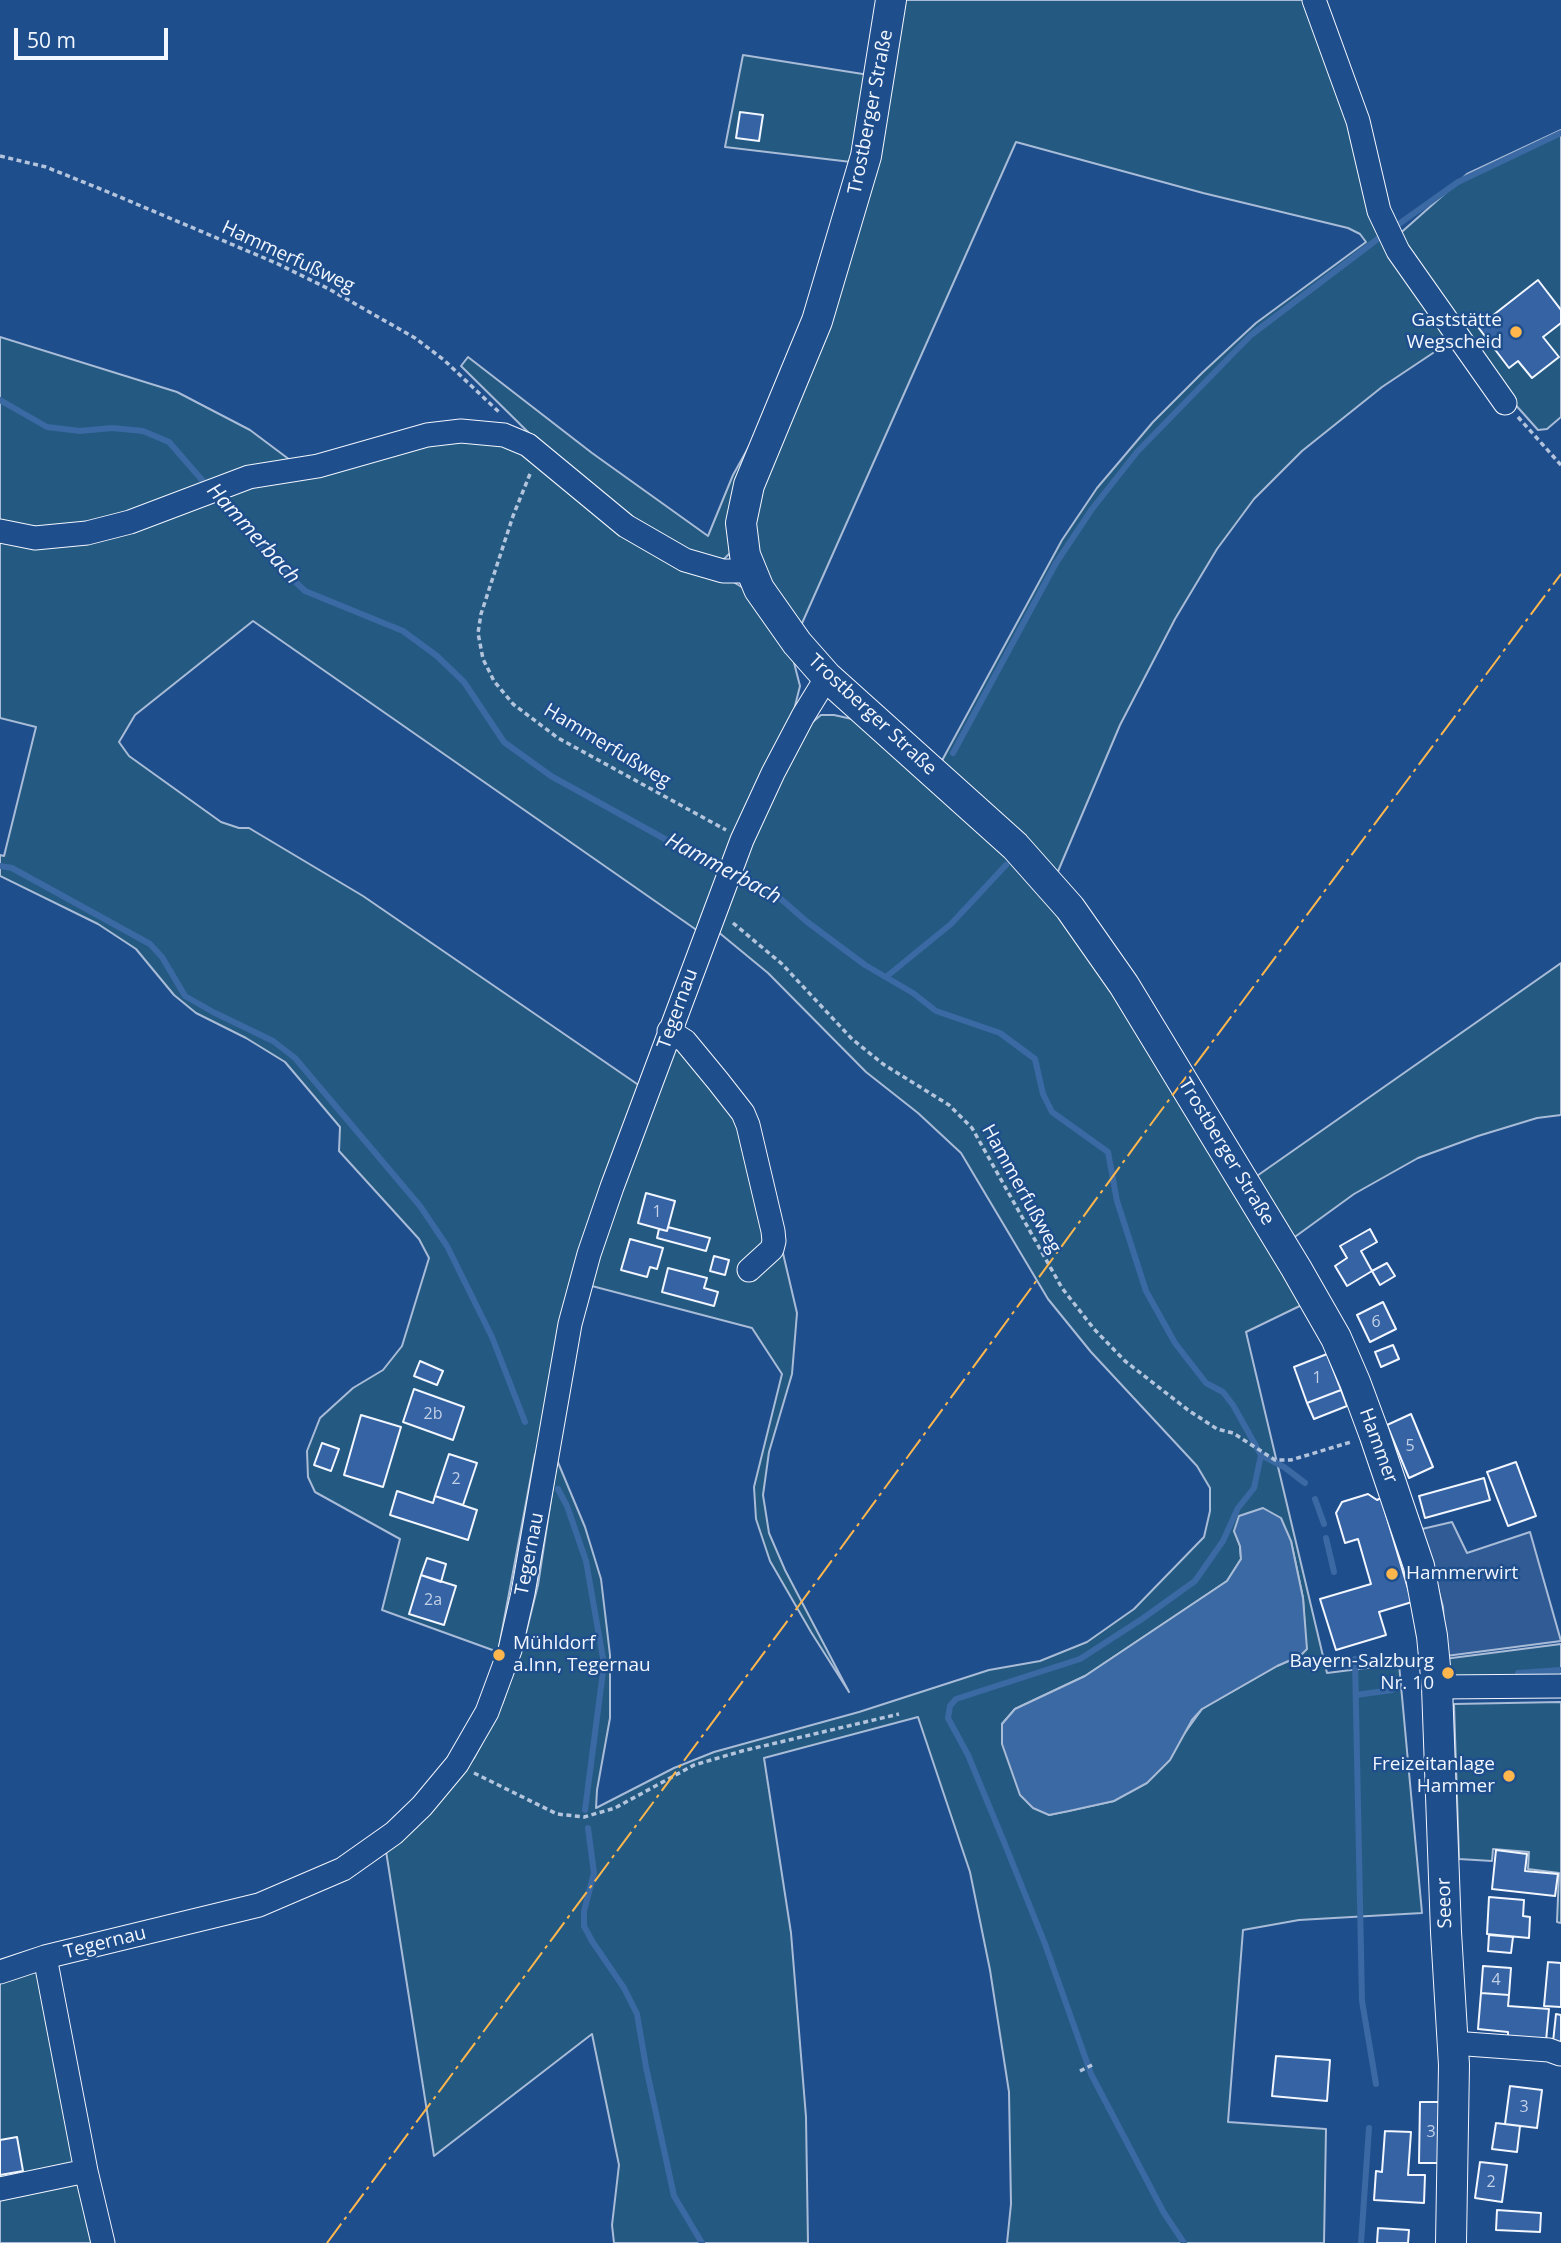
<!DOCTYPE html>
<meta charset="utf-8">
<style>
body{margin:0}
#map{position:relative;width:1561px;height:2243px;overflow:hidden;background:#1f4e8c;font-family:"Open Sans",sans-serif}
canvas{display:block}
.scale{position:absolute;left:14px;top:28px;width:154px;height:32px;box-sizing:border-box;border:4px solid #f2f6ff;border-top:0;padding-left:9px;font-size:21px;line-height:24px;white-space:nowrap;color:#f2f6ff;-webkit-text-stroke:5px #1f4e8c;paint-order:stroke}
</style>
<div id="map">
<canvas width="1561" height="2243"></canvas>
<div class="scale">50 m</div>
</div>
<script>
const c = document.querySelector('canvas').getContext('2d');
c.lineJoin = 'round';
function fill(path, color) { c.fillStyle = color; c.fill(path, 'evenodd'); }
const shape = rows => new Path2D(rows.map(r => 'M' + r).join(''));
function trace(path, color, width, dash) { c.strokeStyle = color; c.lineWidth = width; c.lineCap = dash ? 'butt' : 'round'; c.setLineDash(dash || []); c.stroke(path); }
function label(font, color, halo, rows, align = 'center') {
  c.font = font + ' "Open Sans",sans-serif'; c.lineWidth = 5; c.setLineDash([]); c.textBaseline = 'middle'; c.strokeStyle = halo; c.fillStyle = color; for (const [text, x, y, turn = 0] of rows) {
    c.save(); c.translate(x, y); c.rotate((+turn || 0) * Math.PI / 180); c.textAlign = isNaN(turn) ? turn : align; if (halo) c.strokeText(text, 0, 0); c.fillText(text, 0, 0); c.restore();
  }
}
const green = shape([
 [901,0,1309,0,1355,136,1451,341,1382,387,1302,451,1254,499,1217,549,1175,619,1120,725,1056,876,939,766,1062,540,1097,488,1153,422,1202,373,1256,323,1366,242,1360,234,1348,228,1203,193,1016,142,799,630,781,608,752,534,765,465,901,0],
 [743,55,869,75,851,162,725,147,743,55],
 [1561,130,1561,417,1547,429,1538,430,1513,402,1396,237,1467,174,1561,130],
 [0,337,177,392,250,430,294,463,416,441,530,434,461,366,468,357,592,453,708,536,733,475,752,441,732,551,724,559,735,583,750,592,791,651,800,686,794,710,698,931,253,621,135,715,119,742,129,756,221,822,239,828,249,828,363,896,640,1086,544,1431,535,1455,498,1652,382,1610,400,1539,315,1492,308,1477,307,1451,320,1418,353,1388,383,1370,402,1346,429,1258,419,1239,339,1151,340,1127,285,1062,246,1038,196,1013,174,995,136,949,98,924,0,876,0,855,4,856,36,727,0,718,0,337],
 [821,715,834,715,852,719,1004,848,1057,907,1308,1302,1246,1332,1327,1673,1399,1664,1422,1913,1299,1920,1243,1930,1228,2122,1326,2129,1324,2243,1007,2243,1011,2204,1009,2092,990,1970,970,1872,918,1717,764,1758,791,1933,806,2117,808,2243,614,2243,612,2225,619,2165,592,2034,434,2156,386,1851,474,1758,503,1702,525,1637,538,1585,557,1460,585,1527,601,1579,610,1655,610,1718,597,1790,596,1808,674,1768,714,1752,859,1712,989,1670,1040,1661,1087,1642,1134,1609,1204,1537,1210,1511,1210,1488,1197,1466,1091,1352,1048,1299,961,1153,918,1113,866,1072,768,973,717,931,758,824,809,725,821,715],
 [1234,1531,1291,1541,1303,1598,1306,1649,1300,1656,1277,1666,1202,1709,1184,1734,1114,1801,1049,1815,1002,1724,1015,1709,1085,1676,1227,1581,1241,1559,1240,1546,1234,1531],
 [1561,963,1561,1115,1537,1118,1478,1136,1418,1158,1354,1194,1292,1239,1254,1178,1561,963],
 [681,1029,755,1134,797,1313,792,1374,769,1452,763,1495,769,1533,785,1570,849,1692,811,1632,770,1561,756,1519,754,1487,782,1374,752,1328,588,1285,681,1029],
 [1561,1644,1561,1679,1446,1679,1444,1659,1561,1644],
 [1561,1702,1561,1923,1557,1922,1559,1873,1528,1869,1529,1852,1493,1849,1492,1861,1459,1859,1454,1704,1561,1702],
 [40,1969,99,2243,0,2243,0,1982,40,1969]
]);
fill(green, '#245a82');
trace(green, '#a8bbd7', 2);
const parking = shape([
 [1452,1522,1467,1553,1530,1532,1561,1641,1446,1656,1443,1607,1422,1529,1452,1522]
]);
fill(parking, '#305b95');
trace(parking, '#a8bbd7', 2);
const water = shape([
 [1263,1508,1281,1518,1291,1541,1303,1598,1307,1649,1300,1656,1277,1666,1202,1709,1192,1720,1170,1760,1147,1783,1114,1801,1069,1811,1049,1815,1033,1808,1020,1795,1002,1744,1002,1724,1015,1709,1085,1676,1227,1581,1241,1559,1240,1546,1234,1531,1239,1516,1263,1508]
]);
fill(water, '#3b69a3');
trace(water, '#a8bbd7', 2);
trace(shape([
 [1396,226,1458,182,1561,133],
 [0,400,47,427,80,431,112,428,143,431,169,442,209,488],
 [216,496,270,558,305,591,403,631,437,656,464,682,504,742,551,776,703,860,725,869],
 [953,753,1056,563,1092,509,1137,452,1251,335,1379,238],
 [0,866,12,868,150,944,162,957,185,996,213,1012,273,1041,295,1058,420,1206,447,1246,492,1337,525,1422],
 [735,873,773,892,806,921,865,965,913,993,936,1011,1000,1033,1035,1059,1043,1094,1052,1112,1108,1152,1117,1201,1146,1291,1175,1343,1206,1383,1223,1392,1233,1405,1261,1455,1284,1467,1305,1483],
 [886,977,951,924,1006,865],
 [558,1489,567,1506,586,1561,604,1664,585,1810],
 [1315,1499,1324,1524],
 [1326,1538,1334,1572],
 [1355,1659,1362,2001,1376,2084],
 [1518,1673,1561,1670],
 [1356,1695,1392,1690],
 [588,1828,594,1873,584,1911,584,1926,592,1941,624,1988,637,2014,646,2067,674,2196,702,2243],
 [1184,2243,1164,2213,1091,2074,1045,1944,1004,1842,968,1755,948,1718,950,1706,956,1699,1080,1659,1142,1619,1195,1581,1223,1541,1238,1508,1254,1488,1261,1455],
 [1361,2243,1369,2128]
]), '#3b69a3', 6);
const building = shape([
 [740,112,763,115,759,141,736,138,740,112],
 [1538,280,1561,310,1561,323,1543,337,1559,357,1532,378,1518,361,1509,368,1478,327,1538,280],
 [646,1193,675,1201,667,1231,638,1223,646,1193],
 [668,1227,710,1238,706,1251,657,1238,659,1229,667,1231,668,1227],
 [1370,1229,1377,1242,1361,1251,1372,1271,1347,1286,1335,1266,1347,1258,1340,1246,1370,1229],
 [630,1239,663,1248,657,1269,650,1267,647,1277,621,1270,630,1239],
 [714,1256,729,1260,725,1275,710,1271,714,1256],
 [1387,1263,1395,1276,1380,1285,1372,1271,1387,1263],
 [668,1268,707,1278,704,1288,718,1292,714,1306,662,1292,668,1268],
 [1383,1302,1396,1329,1370,1342,1357,1315,1383,1302],
 [1393,1345,1399,1359,1381,1367,1375,1352,1393,1345],
 [1327,1354,1341,1390,1307,1403,1294,1367,1327,1354],
 [420,1361,443,1371,437,1385,414,1376,420,1361],
 [414,1389,464,1407,453,1440,403,1422,414,1389],
 [1341,1390,1347,1406,1314,1419,1307,1403,1341,1390],
 [1411,1414,1433,1467,1409,1478,1387,1425,1411,1414],
 [361,1415,401,1427,383,1487,344,1475,361,1415],
 [322,1443,339,1449,331,1471,314,1465,322,1443],
 [449,1454,477,1463,463,1505,435,1496,449,1454],
 [1516,1462,1536,1516,1508,1526,1487,1472,1516,1462],
 [1484,1478,1490,1500,1425,1518,1419,1496,1484,1478],
 [397,1491,433,1503,435,1496,477,1510,468,1540,390,1515,397,1491],
 [1368,1494,1377,1500,1381,1498,1412,1602,1379,1612,1386,1635,1336,1650,1320,1599,1371,1584,1358,1539,1345,1543,1336,1513,1342,1502,1368,1494],
 [427,1558,446,1564,441,1582,421,1575,427,1558],
 [421,1575,456,1586,444,1625,409,1614,421,1575],
 [1496,1850,1527,1854,1525,1871,1558,1874,1555,1896,1492,1889,1496,1850],
 [1489,1897,1524,1900,1523,1916,1530,1917,1529,1938,1487,1934,1489,1897],
 [1489,1935,1513,1937,1511,1953,1488,1951,1489,1935],
 [1548,1962,1561,1963,1561,2007,1544,2006,1548,1962],
 [1483,1966,1511,1968,1509,1995,1481,1993,1483,1966],
 [1481,1993,1509,1995,1508,2006,1549,2009,1546,2041,1508,2038,1508,2032,1478,2029,1481,1993],
 [1556,2014,1561,2015,1561,2042,1553,2042,1556,2014],
 [1276,2056,1330,2060,1327,2101,1272,2096,1276,2056],
 [1510,2086,1542,2090,1537,2128,1505,2124,1510,2086],
 [1420,2102,1443,2102,1441,2163,1419,2163,1420,2102],
 [1496,2123,1520,2126,1517,2152,1492,2149,1496,2123],
 [1385,2131,1411,2132,1408,2175,1425,2175,1424,2203,1374,2200,1376,2171,1382,2172,1385,2131],
 [17,2137,23,2171,0,2175,0,2140,17,2137],
 [1480,2162,1507,2165,1502,2202,1475,2198,1480,2162],
 [1497,2210,1541,2213,1540,2232,1496,2230,1497,2210],
 [1378,2228,1409,2230,1408,2243,1377,2243,1378,2228]
]);
fill(building, '#3563a3');
trace(building, '#f2f6ff', 2);
const minor = shape([
 [1314,0,1358,121,1379,211,1398,251,1505,403],
 [0,531,35,538,87,533,130,522,249,477,318,466,427,435,461,431,504,435,528,445,626,526,685,560,723,571,750,571],
 [669,1031,685,1041,718,1081,743,1113,748,1125,773,1231,774,1241,772,1249,749,1270],
 [1437,1687,1561,1686],
 [45,1957,86,2171,103,2243],
 [0,1972,45,1957,259,1905,343,1869,394,1833,422,1806,457,1764,487,1712,510,1650,523,1593,570,1324,589,1254,612,1187,742,840,773,773,803,716,827,677],
 [1453,2043,1549,2050,1560,2054],
 [0,2189,86,2171]
]);
const major = shape([
 [891,0,866,156,817,321,749,485,741,523,745,555,759,589,797,643,827,677,1015,846,1070,908,1124,985,1296,1268,1336,1338,1355,1382,1375,1436,1419,1566,1432,1636,1437,1687,1446,1932,1454,2065,1451,2243]
]);
trace(minor, '#f2f6ff', 25);
trace(major, '#f2f6ff', 32);
trace(shape([
 [0,156,46,167,108,192,276,263,329,289,415,338,444,360,500,413],
 [1518,417,1561,465],
 [530,474,513,516,481,614,478,633,483,659,494,681,513,704,558,738,726,830],
 [733,923,782,964,852,1039,883,1064,949,1105,972,1128,1062,1288,1094,1329,1125,1361,1188,1410,1217,1429,1233,1433,1275,1460,1291,1460,1351,1442],
 [474,1773,557,1814,584,1817,615,1808,694,1765,742,1751,899,1714],
 [1080,2071,1094,2064]
]), '#b3c4dc', 3.5, [5, 3.5]);
trace(minor, '#1f4e8c', 23);
trace(major, '#1f4e8c', 30);
trace(shape([
 [327,2243,800,1604,1154,1120,1561,574]
]), '#ffb74d', 2, [24, 5, 3.5, 5]);
for (const [x, y, r, color] of [
 [1516,332,7,"#ffb74d"],
 [1392,1574,7,"#ffb74d"],
 [499,1655,7,"#ffb74d"],
 [1448,1673,7,"#ffb74d"],
 [1509,1776,7,"#ffb74d"]
]) { const dot = new Path2D(); dot.arc(x, y, r, 0, 2 * Math.PI); c.fillStyle = color; c.fill(dot); trace(dot, '#1f4e8c', 2.5); }
label('16px', '#c3d1e8', null, [
 ["1",657,1212],
 ["6",1376,1322],
 ["1",1317,1378],
 ["2b",433,1414],
 ["5",1410,1446],
 ["2",456,1479],
 ["2a",433,1600],
 ["4",1496,1980],
 ["3",1524,2107],
 ["3",1431,2132],
 ["2",1491,2182]
]);
label('19px', '#f2f6ff', '#1f4e8c', [
 ["Trostberger Straße",871,112,-79],
 ["Hammerfußweg",288,257,25],
 ["Trostberger Straße",872,715,43],
 ["Hammerfußweg",607,746,31],
 ["Tegernau",678,1009,-70],
 ["Trostberger Straße",1226,1152,59],
 ["Hammerfußweg",1021,1189,61],
 ["Hammer",1378,1446,70],
 ["Tegernau",530,1554,-79],
 ["Seeor",1445,1903,-92],
 ["Tegernau",105,1943,-14]
]);
label('19px', '#f2f6ff', '#1f4e8c', [
 ["Gaststätte",1502,321],
 ["Wegscheid",1502,343],
 ["Hammerwirt",1406,1574,"left"],
 ["Mühldorf",513,1644,"left"],
 ["a.Inn, Tegernau",513,1666,"left"],
 ["Bayern-Salzburg",1434,1662],
 ["Nr. 10",1434,1684],
 ["Freizeitanlage",1495,1765],
 ["Hammer",1495,1787]
], 'right');
label('italic 21px', '#f2f6ff', '#1f4e8c', [
 ["Hammerbach",253,534,48],
 ["Hammerbach",723,869,28]
]);
</script>
